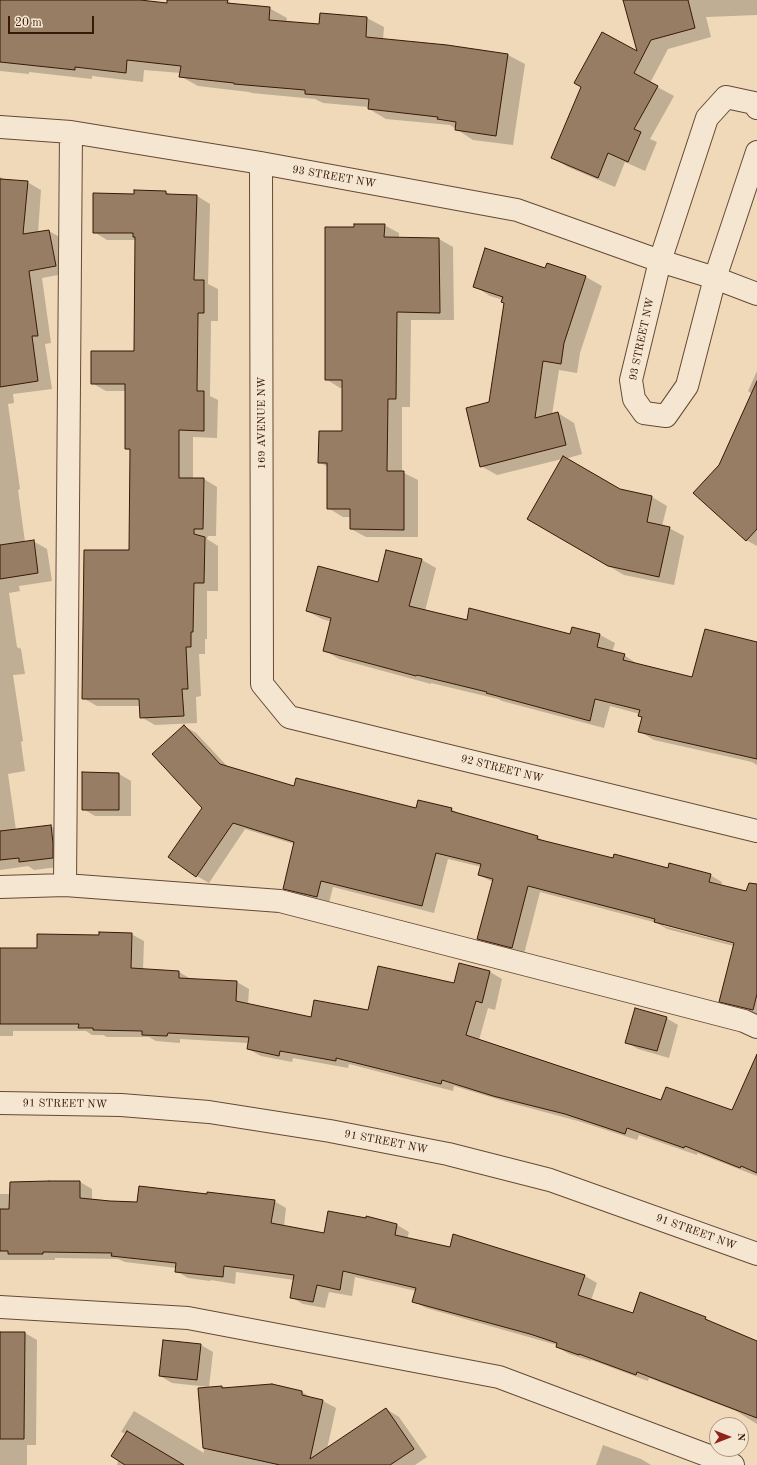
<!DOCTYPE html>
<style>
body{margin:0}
#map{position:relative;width:757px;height:1465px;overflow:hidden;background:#efd9b9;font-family:"Old Standard TT",serif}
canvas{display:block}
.north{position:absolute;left:709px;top:1417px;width:40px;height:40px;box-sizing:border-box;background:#f5e6d2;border:1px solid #a99481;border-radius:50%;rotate:90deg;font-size:11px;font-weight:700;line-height:16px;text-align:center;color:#381907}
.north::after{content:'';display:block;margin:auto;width:14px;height:18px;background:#8f2418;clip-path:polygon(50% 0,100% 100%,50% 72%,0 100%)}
.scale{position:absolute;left:8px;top:16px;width:86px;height:18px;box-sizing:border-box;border:2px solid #381907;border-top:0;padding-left:5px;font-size:12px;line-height:14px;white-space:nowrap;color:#381907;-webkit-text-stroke:3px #f5e6d2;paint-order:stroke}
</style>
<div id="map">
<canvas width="757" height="1465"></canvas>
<div class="north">N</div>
<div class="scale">20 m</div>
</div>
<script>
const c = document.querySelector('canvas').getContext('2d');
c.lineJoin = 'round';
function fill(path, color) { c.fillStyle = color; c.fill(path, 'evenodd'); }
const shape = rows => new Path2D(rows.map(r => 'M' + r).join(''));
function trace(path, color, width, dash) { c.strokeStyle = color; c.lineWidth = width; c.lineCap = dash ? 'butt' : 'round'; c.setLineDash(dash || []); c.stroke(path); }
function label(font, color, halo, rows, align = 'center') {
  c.font = font + ' "Old Standard TT",serif'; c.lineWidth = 3; c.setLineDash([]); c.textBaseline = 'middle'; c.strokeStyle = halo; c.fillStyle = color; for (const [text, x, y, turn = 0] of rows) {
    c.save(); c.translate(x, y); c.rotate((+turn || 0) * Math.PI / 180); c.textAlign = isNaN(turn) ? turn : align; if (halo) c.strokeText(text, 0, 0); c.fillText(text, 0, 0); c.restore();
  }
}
fill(shape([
 [0,0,130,0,168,4,168,0,221,0,227,1,235,5,269,8,287,18,286,22,320,25,321,14,367,18,384,27,383,40,508,55,525,64,513,145,473,140,450,125,386,119,369,109,369,107,323,103,315,99,252,93,249,92,198,86,180,76,181,73,144,70,143,82,92,76,92,79,29,72,29,74,0,71],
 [624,0,757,0,757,15,706,17,711,37,668,49,650,83,674,96,650,139,657,142,645,171,625,162,615,187,568,167,552,157,638,53],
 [0,177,7,180,27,182,41,190,38,233,49,231,63,239,69,273,42,278,51,343,45,344,52,389,13,394,14,403,8,404,20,489,18,490,25,542,33,541,47,549,52,581,19,586,20,591,9,593,17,647,21,649,25,674,13,675,23,741,21,742,25,771,8,774,16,830,51,826,64,834,66,866,34,870,28,866,0,870],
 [166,192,171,195,197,196,210,204,208,284,218,289,218,321,211,321,210,396,218,400,217,438,193,437,193,479,204,479,217,487,216,536,208,536,207,539,218,546,218,591,207,591,207,639,205,639,205,654,199,654,201,696,196,697,197,723,155,725,141,717,141,706,97,706,83,698,130,551,131,451,126,449,126,391,106,391,92,383,135,352,136,240,107,240,94,232,135,195],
 [384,225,399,233,399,238,439,239,453,247,454,320,411,320,410,407,402,407,402,472,418,480,418,537,366,537,351,529,351,517,343,517,328,508,328,467,319,462,343,432,343,388,340,388,326,379,355,228],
 [546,269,586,277,602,286,580,353,577,373,559,370,552,415,558,413,574,423,582,454,565,459,619,490,652,497,667,506,662,526,669,528,684,536,674,585,624,575,528,519,562,459,497,475,481,466,505,303,503,300,490,296,474,286],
 [757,371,757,546,746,540,720,465,752,394,748,391],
 [422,560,436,568,425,611,468,621,571,635,573,628,600,635,615,643,612,652,624,655,639,665,757,699,757,765,752,762,654,740,639,731,643,717,640,714,610,706,604,728,502,701,498,699,431,683,431,684,339,659,324,650,332,622,322,619,307,611,378,583],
 [184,726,196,733,228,767,294,787,417,809,451,809,464,816,537,837,548,843,614,859,710,875,722,882,721,886,757,895,757,1014,732,1008,720,1001,734,946,667,929,657,923,540,892,524,954,490,946,478,939,493,882,479,875,482,867,448,859,434,913,333,887,329,903,296,895,284,888,294,844,245,829,209,883,197,876,203,808],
 [661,923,739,943,738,945,664,926],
 [119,774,131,781,131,816,95,816,83,809],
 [131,934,144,941,143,970,179,972,191,979,237,982,249,989,248,1005,312,1018,369,1011,455,984,459,964,490,972,502,979,495,1010,488,1008,479,1040,662,1101,733,1111,757,1058,757,1176,697,1153,697,1155,639,1135,637,1140,578,1121,507,1102,454,1086,453,1091,349,1064,348,1068,293,1058,292,1062,261,1056,248,1049,249,1043,180,1039,180,1043,156,1041,149,1037,107,1037,103,1035,92,1035,86,1031,13,1031,13,1036,0,1036,0,949,38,949,100,936],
 [666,1018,678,1025,669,1058,638,1049,626,1042],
 [80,1182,92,1189,92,1200,110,1202,274,1201,286,1208,284,1226,325,1234,367,1219,367,1217,397,1225,409,1232,407,1239,585,1276,597,1283,591,1300,633,1314,705,1318,717,1325,757,1342,757,1424,736,1411,649,1378,648,1381,591,1360,591,1361,569,1354,557,1347,557,1345,426,1308,413,1301,416,1291,355,1277,352,1296,329,1292,325,1308,303,1304,291,1297,294,1280,236,1272,235,1284,211,1280,210,1281,188,1278,176,1271,176,1268,125,1262,118,1259,55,1258,55,1260,0,1260,0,1194,10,1194,11,1183],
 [0,1333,25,1333,37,1340,36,1445,27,1445,27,1465,0,1465],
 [201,1345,213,1352,209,1387,172,1383,160,1376],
 [222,1387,226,1389,302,1392,312,1398,323,1401,336,1408,327,1449,386,1409,399,1417,427,1457,415,1465,117,1465,126,1434,121,1432,134,1411,204,1453,199,1389],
 [603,1445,641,1459,651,1465,596,1465]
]), '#0003');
const building = shape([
 [0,0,140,0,167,3,167,0,228,0,227,3,270,7,269,20,319,24,320,13,367,17,366,37,447,45,508,54,496,136,455,130,456,122,437,119,438,117,368,109,369,99,305,94,305,90,234,84,234,83,179,77,181,66,127,60,126,73,75,67,75,70,0,62,0,0],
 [623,0,688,0,695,28,651,40,634,73,658,86,634,129,641,132,628,162,608,153,598,178,551,158,581,87,574,83,602,32,637,51,623,0],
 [0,179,28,181,23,234,49,230,56,266,29,271,38,336,32,336,38,381,0,387,0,179],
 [134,190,166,191,166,194,197,195,194,280,204,280,204,313,198,313,197,391,204,391,204,431,179,430,179,478,204,478,203,529,194,529,194,534,205,537,204,583,194,583,193,632,191,632,191,647,186,647,188,689,182,689,184,716,140,718,139,699,82,699,84,550,129,550,130,449,125,449,125,384,91,384,91,351,134,351,135,237,133,237,133,233,93,233,93,193,134,194,134,190],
 [354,224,385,224,384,237,439,238,440,313,397,312,396,399,388,399,387,471,404,471,404,530,350,529,350,509,327,509,327,463,318,463,319,431,342,431,342,380,325,380,325,227,354,227,354,224],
 [485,248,545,268,547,263,586,276,564,343,561,364,543,361,535,418,558,412,566,445,480,467,466,408,489,402,504,303,501,302,503,297,473,287,485,248],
 [757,381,757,529,746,541,693,493,719,465,757,381],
 [563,456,620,489,652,496,647,522,670,527,659,577,608,566,527,519,563,456],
 [34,540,38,573,0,579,0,545,34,540],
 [386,550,422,559,409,606,467,620,469,608,570,634,572,627,600,634,597,647,625,654,623,660,692,677,705,629,757,642,757,759,638,732,642,717,638,716,640,710,595,699,590,721,486,693,487,692,417,675,416,676,323,651,331,618,306,611,318,566,378,582,386,550],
 [184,725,220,764,294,786,296,778,416,808,418,800,452,808,451,811,538,836,537,839,613,858,614,854,668,868,669,863,711,874,709,882,746,891,749,883,757,884,757,994,753,1010,719,1002,734,943,654,922,655,919,528,886,512,948,477,939,493,879,478,875,481,864,436,853,422,906,321,881,317,897,283,889,294,842,233,823,196,877,168,857,202,808,152,754,184,725],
 [82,772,119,773,119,810,82,810,82,772],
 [51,825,53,843,53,858,19,862,19,858,0,860,0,831,51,825],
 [99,932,132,933,131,968,179,971,179,978,237,981,236,1001,311,1017,314,1000,368,1010,378,966,454,983,459,963,490,971,482,1003,476,1001,466,1035,661,1100,666,1087,732,1110,757,1054,757,1173,741,1166,740,1168,685,1146,684,1148,627,1128,625,1134,565,1114,493,1096,442,1080,441,1084,336,1058,336,1061,280,1051,279,1056,247,1049,249,1037,168,1033,167,1036,142,1035,142,1031,93,1030,93,1028,78,1028,79,1024,0,1024,0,948,37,948,37,934,99,935,99,932],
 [635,1008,667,1017,657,1051,625,1043,635,1008],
 [49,1181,80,1181,80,1198,110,1201,137,1202,139,1186,207,1194,207,1192,275,1200,271,1223,324,1233,328,1211,366,1218,366,1216,397,1224,395,1235,450,1247,453,1234,585,1275,578,1295,633,1313,640,1292,706,1317,705,1319,757,1341,757,1418,637,1372,636,1375,579,1354,579,1355,556,1347,557,1343,530,1334,412,1302,416,1288,343,1271,340,1290,317,1285,313,1302,290,1298,294,1275,224,1266,223,1277,175,1272,176,1263,111,1256,112,1253,43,1252,43,1254,8,1254,8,1251,0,1251,0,1209,9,1209,10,1182,49,1181],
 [0,1332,25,1332,24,1439,0,1439,0,1332],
 [163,1340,201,1344,197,1380,159,1376,163,1340],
 [272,1384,302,1391,302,1395,323,1400,310,1459,386,1408,414,1449,390,1465,280,1465,203,1448,198,1388,222,1386,222,1388,272,1384],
 [127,1431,184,1465,125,1465,111,1456,127,1431]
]);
fill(building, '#977d64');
trace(building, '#381907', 1);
const minor = shape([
 [757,108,754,103,726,97,707,118,660,261,631,380,634,399,644,413,666,416,687,386,715,278,757,152],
 [0,127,71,132,261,163,517,210,660,261,715,278,757,294],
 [261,163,262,684,289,717,757,831],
 [65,885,71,132],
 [0,887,65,885,280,901,744,1021,757,1027],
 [0,1103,121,1105,209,1112,330,1131,448,1154,550,1180,757,1254],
 [0,1307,188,1318,499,1377,733,1465]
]);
trace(minor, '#664934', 24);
trace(minor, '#f5e6d2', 22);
label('11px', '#381907', '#f5e6d2', [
 ["93 STREET NW",334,177,10],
 ["93 STREET NW",642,339,-78],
 ["169 AVENUE NW",262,423,-90],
 ["92 STREET NW",502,769,14],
 ["91 STREET NW",65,1104,1],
 ["91 STREET NW",386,1142,11],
 ["91 STREET NW",696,1232,20]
]);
</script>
